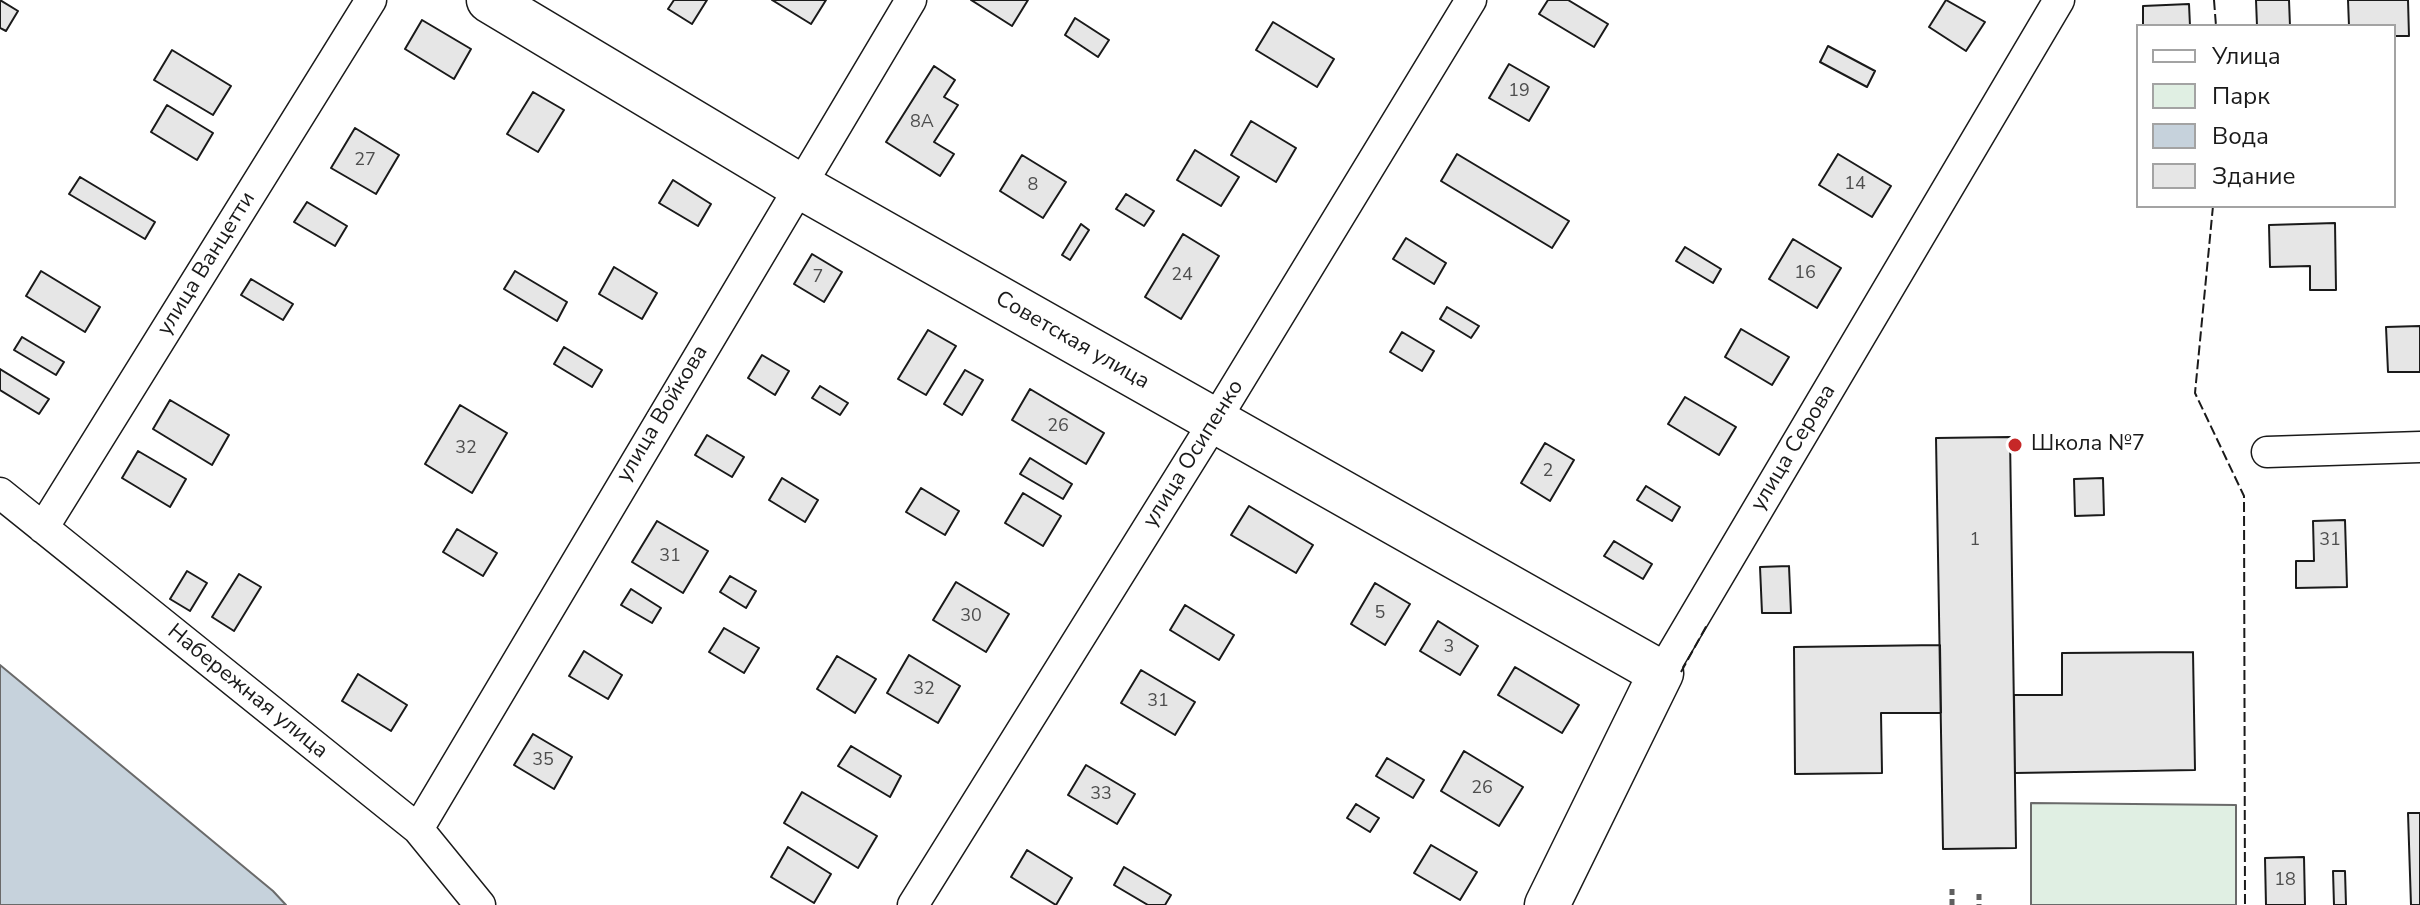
<!DOCTYPE html>
<meta charset="utf-8">
<style>
body{margin:0}
#map{position:relative;width:2420px;height:905px;overflow:hidden;background:#fff;font-family:"Nunito Sans",sans-serif}
canvas{display:block}
.legend{position:absolute;left:2136px;top:24px;width:260px;height:184px;box-sizing:border-box;background:#fff;border:2px solid #a3a3a3;margin:0;padding:10px 14px;list-style:none;font-size:24px;color:#1a1a1a}
.legend li{display:flex;align-items:center;gap:16px;height:40px}
.legend b{width:40px;border:2px solid #a3a3a3}
</style>
<div id="map">
<canvas width="2420" height="905"></canvas>
<ul class="legend">
<li><b style="height:10px;background:#fff"></b>Улица</li>
<li><b style="height:22px;background:#e0efe3"></b>Парк</li>
<li><b style="height:22px;background:#c6d2dc"></b>Вода</li>
<li><b style="height:22px;background:#e6e6e6"></b>Здание</li>
</ul>
</div>
<script>
const c = document.querySelector('canvas').getContext('2d');
c.lineJoin = 'round';
function fill(path, color) { c.fillStyle = color; c.fill(path, 'evenodd'); }
const shape = rows => new Path2D(rows.map(r => 'M' + r).join(''));
function trace(path, color, width, dash) { c.strokeStyle = color; c.lineWidth = width; c.lineCap = dash ? 'butt' : 'round'; c.setLineDash(dash || []); c.stroke(path); }
function label(font, color, halo, rows, align = 'center') {
  c.font = font + ' "Nunito Sans",sans-serif'; c.lineWidth = 6; c.setLineDash([]); c.textBaseline = 'middle'; c.strokeStyle = halo; c.fillStyle = color; for (const [text, x, y, turn = 0] of rows) {
    c.save(); c.translate(x, y); c.rotate((+turn || 0) * Math.PI / 180); c.textAlign = isNaN(turn) ? turn : align; if (halo) c.strokeText(text, 0, 0); c.fillText(text, 0, 0); c.restore();
  }
}
const green = shape([
 [2031,803,2236,805,2236,905,2031,905,2031,803]
]);
fill(green, '#e0efe3');
trace(green, '#6a6a6a', 2);
const water = shape([
 [0,665,273,891,286,905,0,905,0,665]
]);
fill(water, '#c6d2dc');
trace(water, '#6a6a6a', 2);
const building = shape([
 [0,0,18,11,6,31,0,28,0,0],
 [674,0,707,0,692,24,668,9,674,0],
 [772,0,826,0,811,24,772,0],
 [971,0,1028,0,1012,26,971,0],
 [1548,0,1568,0,1608,24,1594,47,1539,14,1548,0],
 [1946,0,1985,22,1966,51,1929,27,1946,0],
 [2256,0,2289,0,2290,26,2257,26,2256,0],
 [2348,0,2408,0,2409,36,2394,36,2394,26,2349,26,2348,0],
 [2189,4,2190,26,2143,26,2143,6,2189,4],
 [1075,18,1109,40,1098,57,1065,35,1075,18],
 [422,20,471,49,454,79,405,49,422,20],
 [1273,22,1334,59,1317,87,1256,50,1273,22],
 [1828,46,1875,71,1867,87,1820,62,1828,46],
 [172,50,231,86,213,115,154,80,172,50],
 [1509,64,1549,87,1529,121,1489,98,1509,64],
 [934,66,955,80,944,97,958,105,934,142,954,154,940,176,886,142,934,66],
 [533,92,564,110,538,152,507,134,533,92],
 [167,105,213,133,197,160,151,132,167,105],
 [1251,121,1296,148,1276,182,1231,155,1251,121],
 [355,128,399,155,376,194,331,168,355,128],
 [1195,150,1239,177,1221,206,1177,180,1195,150],
 [1457,154,1569,221,1552,248,1441,181,1457,154],
 [1838,154,1891,186,1872,217,1819,185,1838,154],
 [1022,155,1066,182,1043,218,1000,191,1022,155],
 [80,177,155,222,145,239,69,194,80,177],
 [673,180,711,204,698,226,659,203,673,180],
 [1126,194,1154,211,1144,226,1116,209,1126,194],
 [307,202,347,226,335,246,294,222,307,202],
 [2335,223,2336,290,2310,290,2310,266,2270,267,2269,225,2335,223],
 [1081,224,1089,230,1070,260,1062,255,1081,224],
 [1183,234,1219,256,1181,319,1145,297,1183,234],
 [1406,238,1446,263,1434,284,1393,259,1406,238],
 [1793,239,1841,268,1817,308,1769,279,1793,239],
 [1685,247,1721,269,1713,283,1676,261,1685,247],
 [812,254,842,272,824,302,794,284,812,254],
 [614,267,657,293,642,319,599,294,614,267],
 [41,271,100,307,85,332,26,296,41,271],
 [515,271,567,302,557,321,504,289,515,271],
 [251,279,293,304,283,320,241,295,251,279],
 [1447,307,1479,326,1471,338,1440,319,1447,307],
 [2420,326,2420,372,2388,372,2386,327,2420,326],
 [1741,329,1789,357,1772,385,1725,357,1741,329],
 [928,330,956,346,926,395,898,379,928,330],
 [1402,332,1434,351,1422,371,1390,352,1402,332],
 [22,337,64,362,56,375,14,350,22,337],
 [564,347,602,370,592,387,554,364,564,347],
 [762,355,789,371,775,395,748,378,762,355],
 [0,369,49,399,39,414,0,390,0,369],
 [965,370,983,380,962,415,944,404,965,370],
 [820,386,848,403,840,415,812,398,820,386],
 [1030,389,1104,433,1086,464,1012,420,1030,389],
 [1685,397,1736,427,1719,455,1668,424,1685,397],
 [170,400,229,435,212,465,153,429,170,400],
 [460,405,507,433,472,493,425,464,460,405],
 [707,435,744,457,732,477,695,455,707,435],
 [2010,437,2016,848,1943,849,1936,438,2010,437],
 [1545,443,1574,460,1550,501,1521,483,1545,443],
 [138,451,186,479,170,507,122,478,138,451],
 [1030,458,1072,484,1063,499,1020,474,1030,458],
 [782,478,818,500,805,522,769,500,782,478],
 [2103,478,2104,515,2075,516,2074,479,2103,478],
 [1646,486,1680,507,1672,521,1637,500,1646,486],
 [921,488,959,511,945,535,906,512,921,488],
 [1023,493,1061,516,1043,546,1005,523,1023,493],
 [1249,506,1313,545,1296,573,1231,535,1249,506],
 [2345,520,2347,587,2296,588,2296,561,2314,561,2313,521,2345,520],
 [657,521,708,551,683,593,632,562,657,521],
 [457,529,497,553,483,576,443,552,457,529],
 [1614,541,1652,564,1643,579,1604,556,1614,541],
 [1789,566,1791,613,1762,613,1760,567,1789,566],
 [187,571,207,583,190,611,170,599,187,571],
 [239,574,261,587,234,631,212,617,239,574],
 [730,576,756,591,746,608,720,592,730,576],
 [956,582,1009,614,986,652,933,620,956,582],
 [1375,583,1410,604,1385,645,1351,624,1375,583],
 [631,589,661,608,652,623,621,605,631,589],
 [1185,605,1234,635,1219,660,1170,630,1185,605],
 [1438,621,1478,646,1460,675,1420,651,1438,621],
 [724,628,759,648,744,673,709,652,724,628],
 [1940,645,1941,713,1881,713,1882,773,1795,774,1794,647,1940,645],
 [584,651,622,675,608,699,569,676,584,651],
 [2193,652,2195,770,2015,773,2014,695,2062,695,2062,653,2193,652],
 [909,655,960,686,938,723,887,693,909,655],
 [837,656,876,679,855,713,817,689,837,656],
 [1515,667,1579,705,1562,733,1498,695,1515,667],
 [1141,670,1195,702,1175,735,1121,703,1141,670],
 [358,674,407,705,391,731,342,701,358,674],
 [533,734,572,757,554,789,514,765,533,734],
 [851,746,901,776,890,797,838,766,851,746],
 [1464,751,1523,787,1499,826,1441,791,1464,751],
 [1387,758,1424,780,1413,798,1376,776,1387,758],
 [1086,765,1135,794,1117,824,1068,795,1086,765],
 [802,792,877,836,858,868,784,823,802,792],
 [1356,804,1379,818,1370,832,1347,818,1356,804],
 [2408,813,2420,813,2420,905,2411,905,2408,813],
 [1431,845,1477,872,1460,900,1414,873,1431,845],
 [788,847,831,874,814,903,771,877,788,847],
 [1027,850,1072,878,1056,905,1011,877,1027,850],
 [2304,857,2305,905,2266,905,2265,858,2304,857],
 [1124,867,1171,895,1165,905,1148,905,1114,885,1124,867],
 [2333,871,2345,871,2346,905,2334,905,2333,871]
]);
fill(building, '#e6e6e6');
trace(building, '#1a1a1a', 2);
const street = shape([
 [2267,452,2420,447],
 [0,493,418,829,480,905],
 [43,528,371,0],
 [1661,673,2059,0],
 [418,829,911,0],
 [913,905,1214,422,1471,0]
]);
const secondary = shape([
 [489,0,798,185,1661,673,1547,905]
]);
trace(street, '#1a1a1a', 33);
trace(secondary, '#1a1a1a', 47);
trace(shape([
 [1979,894,1979,905],
 [1952,905,1952,888]
]), '#5f5f5f', 5, [6, 4]);
trace(street, '#fff', 30);
trace(secondary, '#fff', 44);
trace(shape([
 [2214,0,2216,26],
 [2213,206,2195,393,2244,496,2245,905],
 [1681,672,1708,623]
]), '#1a1a1a', 2, [10, 4]);
for (const [x, y, r, color] of [
 [2015,445,8,"#c62828"]
]) { const dot = new Path2D(); dot.arc(x, y, r, 0, 2 * Math.PI); c.fillStyle = color; c.fill(dot); trace(dot, '#fff', 3); }
label('18px', '#4d4d4d', null, [
 ["19",1519,92],
 ["8А",922,123],
 ["27",365,161],
 ["14",1855,185],
 ["8",1033,186],
 ["16",1805,274],
 ["24",1182,276],
 ["7",818,278],
 ["26",1058,427],
 ["32",466,449],
 ["2",1548,472],
 ["1",1975,541],
 ["31",2330,541],
 ["31",670,557],
 ["5",1380,614],
 ["30",971,617],
 ["3",1449,648],
 ["32",924,690],
 ["31",1158,702],
 ["35",543,761],
 ["26",1482,789],
 ["33",1101,795],
 ["18",2285,881]
]);
label('22px', '#1a1a1a', '#fff', [
 ["улица Ванцетти",207,264,-58],
 ["Советская улица",1072,341,30],
 ["улица Войкова",663,414,-59],
 ["улица Серова",1794,448,-59],
 ["улица Осипенко",1194,454,-58],
 ["Набережная улица",247,692,39]
]);
label('22px', '#1a1a1a', '#fff', [
 ["Школа №7",2031,445]
], 'left');
</script>
